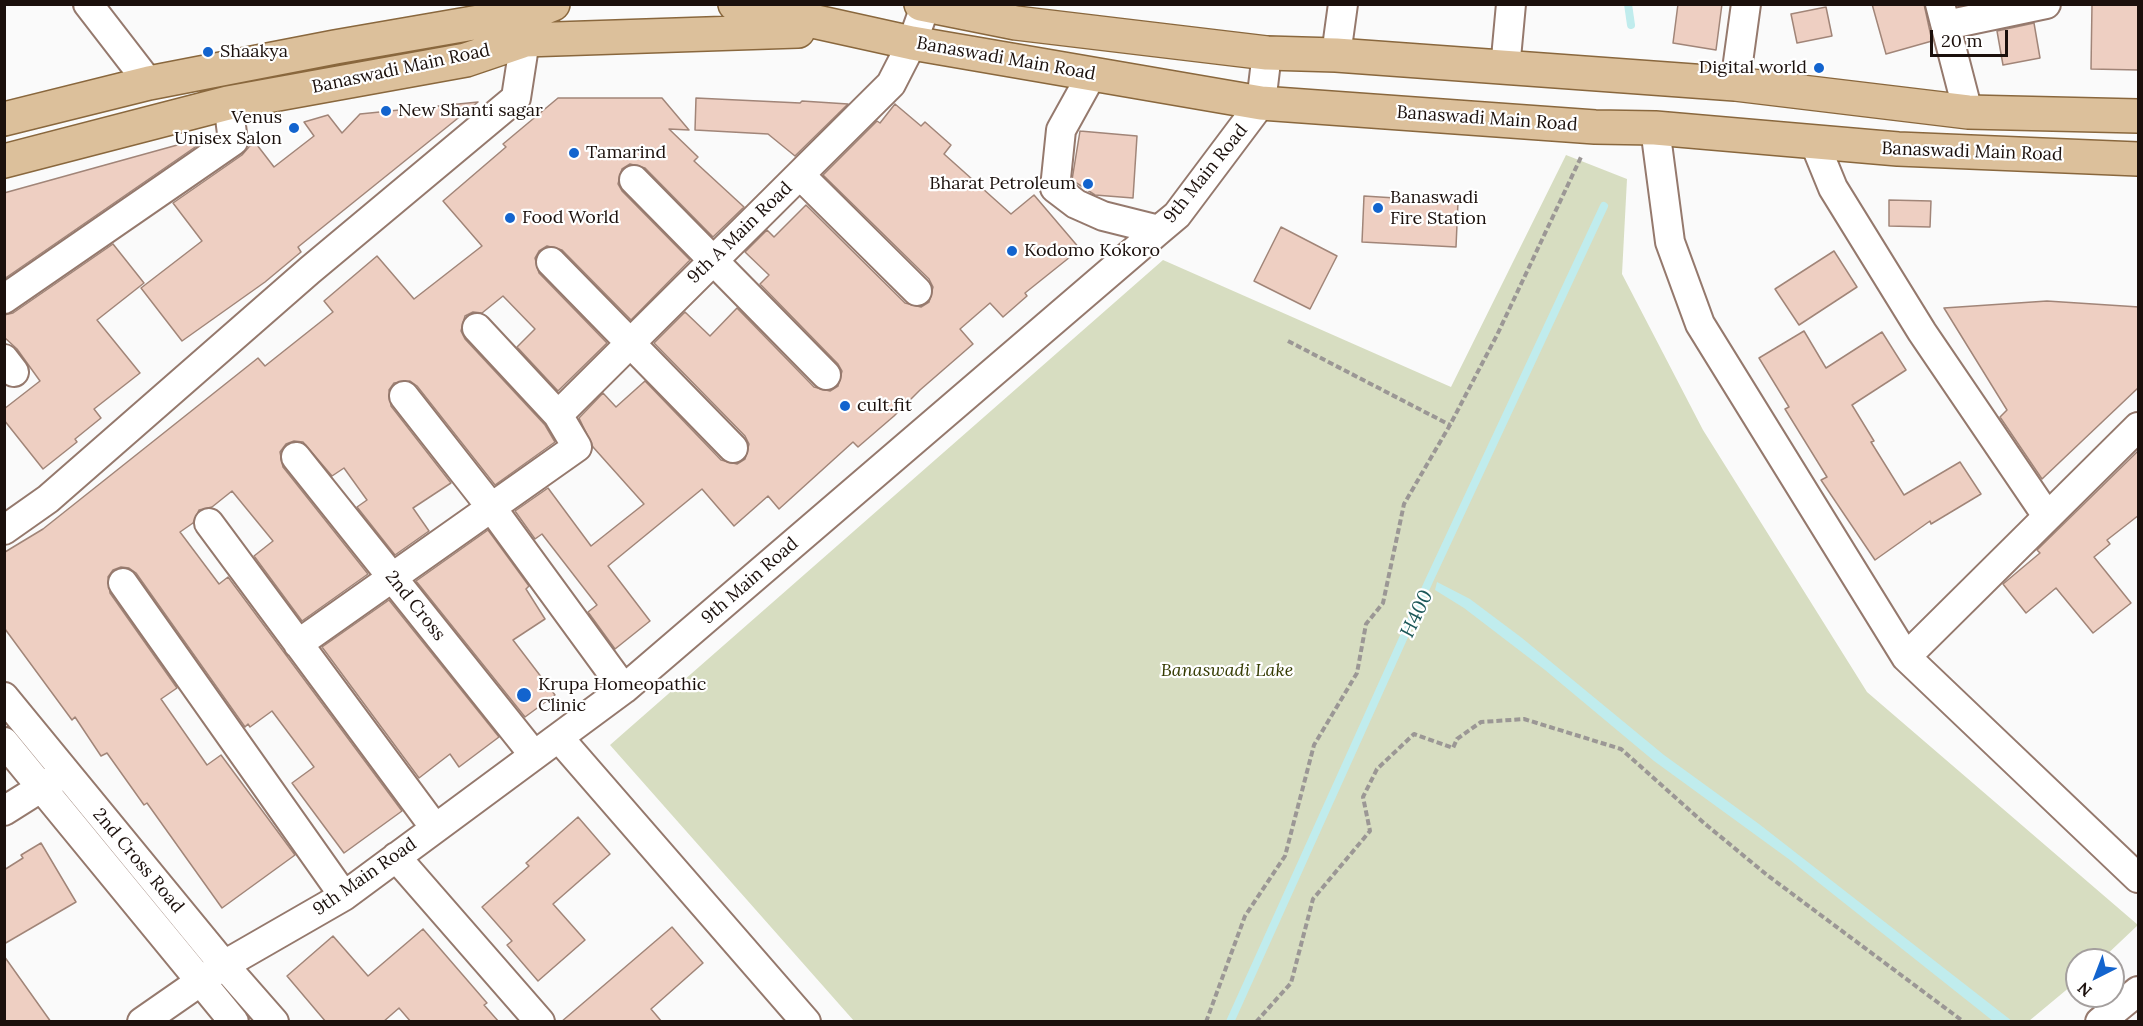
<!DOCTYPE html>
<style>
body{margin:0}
#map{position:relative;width:2143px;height:1026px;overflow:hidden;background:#fafafa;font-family:Lora,serif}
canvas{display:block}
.frame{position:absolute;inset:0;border:6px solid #1b100c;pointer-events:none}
.north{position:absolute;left:2065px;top:948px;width:60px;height:60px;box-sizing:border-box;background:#fff;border:2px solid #a49f9e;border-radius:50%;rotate:222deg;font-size:16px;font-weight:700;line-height:24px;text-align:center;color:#1b100c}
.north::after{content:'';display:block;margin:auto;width:21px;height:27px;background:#1364ce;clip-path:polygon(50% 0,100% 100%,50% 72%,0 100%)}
.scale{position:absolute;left:1930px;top:30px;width:78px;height:27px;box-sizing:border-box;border:3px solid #1b100c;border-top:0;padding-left:8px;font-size:18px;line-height:21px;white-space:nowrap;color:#1b100c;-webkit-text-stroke:4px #fff;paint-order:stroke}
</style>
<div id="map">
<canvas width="2143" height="1026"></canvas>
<div class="frame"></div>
<div class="north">N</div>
<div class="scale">20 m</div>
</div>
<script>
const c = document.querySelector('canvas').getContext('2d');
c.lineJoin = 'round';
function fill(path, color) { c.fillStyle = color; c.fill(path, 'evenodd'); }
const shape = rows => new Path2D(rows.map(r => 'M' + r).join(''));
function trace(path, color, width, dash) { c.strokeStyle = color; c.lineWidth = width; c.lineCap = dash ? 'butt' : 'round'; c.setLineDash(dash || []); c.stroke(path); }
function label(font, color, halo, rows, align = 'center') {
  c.font = font + ' Lora,serif'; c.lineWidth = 4.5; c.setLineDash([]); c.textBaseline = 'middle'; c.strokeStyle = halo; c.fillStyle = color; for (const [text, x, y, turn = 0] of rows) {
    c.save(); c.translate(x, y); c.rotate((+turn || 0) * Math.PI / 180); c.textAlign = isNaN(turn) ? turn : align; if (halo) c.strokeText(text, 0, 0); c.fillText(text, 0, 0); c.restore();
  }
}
fill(shape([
 [1566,155,1627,179,1622,274,1703,430,1867,692,2138,925,2101,960,2077,960,2077,981,2029,1021,854,1021,610,745,1163,260,1451,387]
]), '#d7ddc1');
fill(shape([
 [1437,582,1470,599,1522,638,1664,755,1759,824,2012,1021,1993,1021,1790,860,1654,761,1545,670,1464,608,1435,590]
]), '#c0eced');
trace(shape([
 [1628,4,1631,25],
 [1230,1022,1429,581,1604,206]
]), '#c0eced', 8);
const building = shape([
 [1678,4,1722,4,1716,50,1673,43,1678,4],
 [1872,4,1924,4,1932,41,1886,54,1872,4],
 [2092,4,2139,4,2139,70,2091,69,2092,4],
 [1826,7,1832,36,1797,43,1791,14,1826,7],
 [2034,23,2040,58,2003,65,1997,31,2034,23],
 [558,98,662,98,689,130,669,129,698,157,694,161,744,207,713,237,645,168,630,164,622,169,618,184,622,191,690,260,631,320,562,250,547,246,539,251,535,258,539,273,607,343,558,391,517,347,535,329,503,296,482,313,473,312,465,316,461,331,465,339,545,425,555,442,495,485,417,386,410,381,394,383,389,390,391,406,451,483,413,508,429,531,395,555,357,507,367,500,344,468,332,476,303,442,294,441,286,444,280,452,283,467,368,574,302,621,254,556,273,541,232,491,212,507,199,510,193,523,180,532,219,584,228,577,402,811,344,853,292,783,314,767,272,711,250,727,248,724,245,727,136,573,129,568,121,567,113,570,108,577,110,593,177,688,161,699,207,765,221,755,295,855,222,908,147,803,144,805,107,753,101,756,75,717,72,720,5,629,5,552,43,529,258,358,265,366,333,312,324,301,377,256,414,299,482,246,443,201,506,147,503,144,558,98],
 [696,98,800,103,802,101,848,104,795,156,768,134,695,130,696,98],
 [478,102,298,247,301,252,265,282,182,341,141,288,202,241,173,203,242,155,254,141,274,167,314,136,304,122,328,115,342,133,360,114,478,102],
 [895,104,921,126,925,122,951,145,944,154,1011,214,1034,195,1080,249,1025,293,1027,296,1003,317,990,303,960,329,973,344,920,390,894,416,858,447,853,442,779,509,768,496,734,526,702,489,608,566,650,621,615,649,588,612,597,605,542,534,535,539,515,511,548,488,591,546,644,504,593,447,579,418,603,393,616,407,645,381,721,460,737,464,745,459,749,444,745,436,654,343,685,312,710,336,737,308,814,387,830,391,838,386,842,371,838,364,760,284,769,275,745,252,767,230,774,237,806,205,905,303,921,307,929,302,933,287,929,279,823,175,877,121,880,123,895,104],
 [1080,131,1137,136,1133,198,1095,195,1072,180,1080,131],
 [199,139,201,143,4,279,4,193,199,139],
 [1364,196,1458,202,1456,247,1362,242,1364,196],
 [1889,200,1931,201,1930,227,1889,226,1889,200],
 [1281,227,1337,256,1310,309,1254,281,1281,227],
 [113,244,144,283,97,320,140,373,94,409,101,418,75,439,77,442,43,469,4,420,4,409,40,381,17,349,4,337,4,315,13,313,113,244],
 [1834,251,1857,287,1799,325,1775,289,1834,251],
 [2047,301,2139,307,2139,387,2042,479,2000,417,2007,410,1944,308,2047,301],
 [1804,331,1826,368,1882,332,1906,370,1852,405,1874,441,1871,442,1904,495,1960,462,1981,494,1931,524,1930,521,1875,560,1821,480,1827,477,1785,409,1789,407,1759,358,1804,331],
 [2139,450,2139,515,2107,540,2110,544,2094,557,2131,603,2093,633,2056,588,2026,613,2003,584,2040,553,2037,550,2139,450],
 [488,530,529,586,526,589,545,619,513,640,555,695,525,717,416,581,488,530],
 [389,600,499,737,459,767,450,754,419,778,322,647,389,600],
 [578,817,610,854,553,904,585,940,538,981,507,945,512,941,482,907,529,866,526,863,578,817],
 [41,843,76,902,4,944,4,870,23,858,21,855,41,843],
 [672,927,703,963,651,1009,662,1022,561,1022,672,927],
 [423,929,487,1003,484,1005,499,1022,411,1022,399,1008,383,1022,326,1022,287,976,333,936,368,976,423,929],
 [4,956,51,1022,4,1022,4,956]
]);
fill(building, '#eecfc2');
trace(building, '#a18578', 1.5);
const minor = shape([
 [88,4,149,83],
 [1940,4,1968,112],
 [1946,25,2046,4],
 [1336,55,1343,4],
 [1505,69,1511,4],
 [1092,74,1061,130,1055,188,1076,204,1103,216,1159,230],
 [1735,84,1746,4],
 [1655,128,1670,242,1700,324,1906,657,2138,878],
 [1815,144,1833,188,1922,332,2047,516],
 [800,175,917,291],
 [634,180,826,375],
 [551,262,733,448],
 [4,299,233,141,228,103],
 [4,359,14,372],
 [404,396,491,507,624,689],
 [558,415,891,84,912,43,926,4],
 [296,457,534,755],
 [209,523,435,828],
 [4,530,48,499,310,270,516,98,525,40],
 [123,583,344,896],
 [298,644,577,447,558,415,477,328],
 [1906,657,2138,427],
 [4,697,224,965,274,1022],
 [559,738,806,1022],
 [4,742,234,1022],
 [4,811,58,777],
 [396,857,540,1022],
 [142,1022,224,965,344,896,624,689,1159,230,1177,215,1261,103,1267,53],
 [2100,1022,2138,991]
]);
const major = shape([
 [735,4,912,43,1261,103,1595,127,1655,128,1898,149,2138,159],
 [921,4,1016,23,1267,53,1336,55,1735,84,1968,112,2138,116],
 [4,119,149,83,335,47,531,13,553,4],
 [4,161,228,103,466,60,525,40,798,31]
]);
trace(minor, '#95796d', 32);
trace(major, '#89673d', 36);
trace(shape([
 [1288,341,1450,425],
 [1206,1022,1245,916,1285,856,1314,745,1357,673,1366,624,1383,603,1404,504,1450,425,1497,335,1582,155],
 [1256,1022,1291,983,1313,899,1370,831,1363,797,1377,769,1414,734,1453,748,1457,739,1481,722,1524,719,1621,749,1704,823,1767,875,1964,1022]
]), '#9b9795', 4, [6, 3]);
trace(minor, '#fff', 28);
trace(major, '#dcc09b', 33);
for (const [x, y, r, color] of [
 [208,52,6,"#1364ce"],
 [1819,68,6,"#1364ce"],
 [386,111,6,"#1364ce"],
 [294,128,6,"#1364ce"],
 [574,153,6,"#1364ce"],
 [1088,184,6,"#1364ce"],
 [1378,208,6,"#1364ce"],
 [510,218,6,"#1364ce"],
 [1012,251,6,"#1364ce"],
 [845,406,6,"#1364ce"],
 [524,695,8,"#1364ce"]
]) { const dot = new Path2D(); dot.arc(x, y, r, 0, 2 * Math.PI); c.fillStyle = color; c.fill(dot); trace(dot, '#fff', 2); }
label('18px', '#1b100c', '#fff', [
 ["Shaakya",220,52],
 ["Digital world",1807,68,"right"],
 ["New Shanti sagar",398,111],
 ["Venus",282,118,"right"],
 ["Unisex Salon",282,139,"right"],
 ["Tamarind",586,153],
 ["Bharat Petroleum",1076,184,"right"],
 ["Banaswadi",1390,198],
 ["Fire Station",1390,219],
 ["Food World",522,218],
 ["Kodomo Kokoro",1024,251],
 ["cult.fit",857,406],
 ["Krupa Homeopathic",538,685],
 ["Clinic",538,706]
], 'left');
label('18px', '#1b100c', '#fff', [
 ["Banaswadi Main Road",1006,59,10],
 ["Banaswadi Main Road",401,69,-12],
 ["Banaswadi Main Road",1487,119,4],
 ["Banaswadi Main Road",1972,152,2],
 ["9th Main Road",1206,174,-51],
 ["9th A Main Road",740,233,-44],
 ["9th Main Road",750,581,-41],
 ["2nd Cross",415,606,51],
 ["2nd Cross Road",138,861,50],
 ["9th Main Road",365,877,-35]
]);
label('italic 18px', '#353b02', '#fff', [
 ["Banaswadi Lake",1227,671]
]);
label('italic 20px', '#1a5758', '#fff', [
 ["H400",1417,614,-65]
]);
</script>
